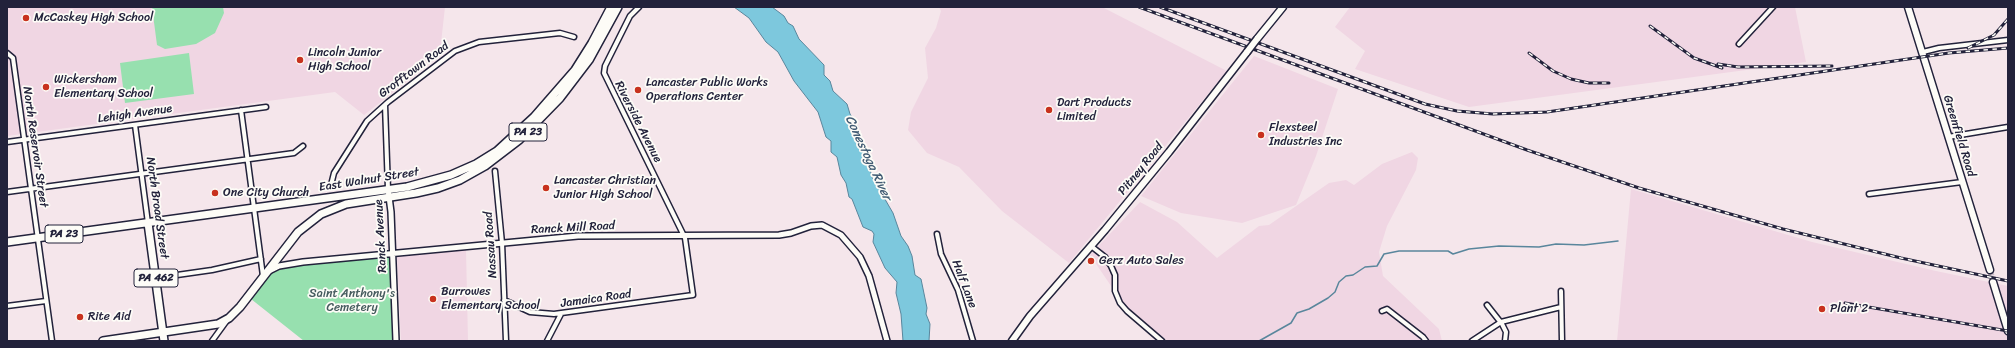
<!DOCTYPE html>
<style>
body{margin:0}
#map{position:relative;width:2015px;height:348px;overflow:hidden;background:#f5e6eb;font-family:Sriracha,sans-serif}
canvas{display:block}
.frame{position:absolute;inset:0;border:8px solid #22223b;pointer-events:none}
</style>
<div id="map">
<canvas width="2015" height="348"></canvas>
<div class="frame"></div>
</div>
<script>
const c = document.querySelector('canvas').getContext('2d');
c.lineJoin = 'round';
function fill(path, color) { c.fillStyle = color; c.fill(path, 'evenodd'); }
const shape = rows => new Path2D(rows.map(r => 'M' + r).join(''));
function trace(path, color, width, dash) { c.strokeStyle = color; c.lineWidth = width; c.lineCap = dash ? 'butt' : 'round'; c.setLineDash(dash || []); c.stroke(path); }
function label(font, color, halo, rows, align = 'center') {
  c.font = font + ' Sriracha,sans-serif'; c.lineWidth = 3.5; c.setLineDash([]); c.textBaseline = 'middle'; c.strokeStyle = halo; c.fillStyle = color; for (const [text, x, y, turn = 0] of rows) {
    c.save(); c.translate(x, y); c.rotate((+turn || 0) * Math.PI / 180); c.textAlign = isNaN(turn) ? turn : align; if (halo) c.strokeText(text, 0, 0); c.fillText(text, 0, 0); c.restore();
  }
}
fill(shape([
 [7,7,445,7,440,52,413,77,364,115,335,92,7,136],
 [939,7,1102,7,1227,71,1069,263,1002,211,959,167,927,153,908,130,911,112,928,78,925,48,936,28,941,11],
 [1350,7,1795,7,1806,62,1469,107,1355,69,1365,51,1335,27],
 [1254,56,1338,89,1316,156,1296,205,1242,223,1181,213,1141,196],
 [1412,152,1418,158,1416,170,1387,226,1379,252,1383,276,1439,329,1442,341,1168,341,1126,308,1090,255,1140,202,1177,222,1217,258,1259,226,1269,225,1329,183,1346,180,1354,185,1382,164],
 [1631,189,1812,242,1936,271,2008,286,2008,341,1617,341],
 [466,250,468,341,401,341,397,257]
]), '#f0d6e3');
fill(shape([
 [152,7,223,7,224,13,215,33,196,44,165,49,157,45],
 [189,53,194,94,125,103,120,63],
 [390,257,394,341,304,341,251,299,271,273,285,267]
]), '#97e0af');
const water = shape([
 [734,7,772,7,784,16,788,23,793,26,799,39,824,65,824,75,830,81,833,91,847,104,850,114,858,127,862,142,867,149,867,157,872,177,893,213,901,236,908,246,912,256,915,275,921,279,927,308,926,314,930,324,929,341,903,341,901,314,896,293,897,282,885,268,873,242,874,234,872,231,863,227,852,199,849,197,846,183,841,175,837,157,831,152,831,141,826,137,818,112,794,81,778,52,766,42,749,18,734,7]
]);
fill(water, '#7dc8dd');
trace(water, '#59869c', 1);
trace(shape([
 [1259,341,1291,323,1297,313,1309,309,1328,298,1335,292,1339,282,1346,276,1353,275,1365,267,1377,266,1384,254,1399,251,1448,251,1453,254,1469,249,1499,246,1539,247,1556,244,1584,245,1618,241]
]), '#59869c', 1.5);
trace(shape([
 [1990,270,1993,282]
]), '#cbbfc8', 6, [6, 3]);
const minor = shape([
 [1739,44,1773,7],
 [1923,52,1939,48,2008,40],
 [7,53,13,58,52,341],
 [385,105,388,189],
 [241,110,263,276],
 [135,125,148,223],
 [1948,137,2008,127],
 [7,142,266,107],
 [495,171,502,243,506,341],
 [331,185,334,173,367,121,388,102,455,51,479,42,560,33,574,37],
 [7,192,294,153,303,146],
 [1869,194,1962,182],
 [937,234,941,254,958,290,973,341],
 [1091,246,1105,257,1111,266,1115,275,1115,291,1120,303,1127,311,1162,341],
 [156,278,212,270,261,259],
 [1561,291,1562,341],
 [504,300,530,312,554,314,693,295,685,238,604,73,605,66,630,16,639,7],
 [1487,305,1502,324,1506,332,1505,341],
 [7,306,46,301],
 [1382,311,1387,309,1423,337,1426,341],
 [212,341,228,319],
 [547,341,561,314],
 [1472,341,1501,322,1561,307]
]);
const tertiary = shape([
 [388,189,391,212,396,341],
 [269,271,279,266,303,262,578,236,779,235,791,233,811,226,822,225,841,235,860,257,869,276,887,341]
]);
const secondary = shape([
 [1908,7,1990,270],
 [1257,39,1283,7],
 [1993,282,2008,331],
 [1012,341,1030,316,1105,230,1169,152,1247,52]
]);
const primary = shape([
 [148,223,164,341],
 [7,242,407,187,451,175,476,164,497,151,534,117,575,70,592,43,611,7],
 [103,341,218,324,229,318,240,307,298,232,321,214,346,204,416,193,438,188,460,180,485,166,519,140,560,98,589,60,618,7]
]);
trace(minor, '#22223b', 7);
trace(tertiary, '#22223b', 8);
trace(secondary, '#22223b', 9);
trace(primary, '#22223b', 10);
trace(minor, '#fdfcf7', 4);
trace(tertiary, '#fdfcf7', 5);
trace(secondary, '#fdfcf7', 6);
trace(primary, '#fdfcf7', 7);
const rail = shape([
 [1139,7,1527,150,1639,188,1783,229,1901,258,2008,281],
 [1160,7,1425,104,1457,111,1493,114,1547,112,1949,53,2008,48],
 [1650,26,1694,58,1722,68],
 [1968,48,1994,35,2008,19],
 [1529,53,1553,71,1571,79,1589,83,1609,83],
 [1718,64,1738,67,1832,66],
 [1845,303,2008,331]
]);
trace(rail, '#22223b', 3);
trace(rail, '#fdfcf7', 1.5, [4.5]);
const secondaryBridge = shape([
 [1247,52,1257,39]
]);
trace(secondaryBridge, '#22223b', 9, []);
trace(secondaryBridge, '#fdfcf7', 6);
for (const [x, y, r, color] of [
 [26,18,4,"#c8321e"],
 [300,60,4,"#c8321e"],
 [46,87,4,"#c8321e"],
 [638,90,4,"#c8321e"],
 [1049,110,4,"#c8321e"],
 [1261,135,4,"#c8321e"],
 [546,188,4,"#c8321e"],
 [215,193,4,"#c8321e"],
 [1091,261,4,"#c8321e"],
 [433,299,4,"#c8321e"],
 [1822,309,4,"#c8321e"],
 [80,317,4,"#c8321e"]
]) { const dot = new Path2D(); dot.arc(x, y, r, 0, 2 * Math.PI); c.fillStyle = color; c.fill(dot); trace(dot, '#fdfcf7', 1.5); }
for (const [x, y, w] of [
 [528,132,38],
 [64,234,38],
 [156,278,44]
]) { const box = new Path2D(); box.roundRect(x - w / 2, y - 9, w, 18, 3); c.fillStyle = '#fdfcf7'; c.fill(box); trace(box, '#22223b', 1); }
label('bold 11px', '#22223b', null, [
 ["PA 23",528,132],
 ["PA 23",64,234],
 ["PA 462",156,278]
]);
label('12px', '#22223b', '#fdfcf7', [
 ["McCaskey High School",34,18],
 ["Lincoln Junior",308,53],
 ["High School",308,67],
 ["Wickersham",54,80],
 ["Elementary School",54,94],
 ["Lancaster Public Works",646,83],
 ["Operations Center",646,97],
 ["Dart Products",1057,103],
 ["Limited",1057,117],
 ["Flexsteel",1269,128],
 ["Industries Inc",1269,142],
 ["Lancaster Christian",554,181],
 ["Junior High School",554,195],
 ["One City Church",223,193],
 ["Gerz Auto Sales",1099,261],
 ["Burrowes",441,292],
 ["Elementary School",441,306],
 ["Plant 2",1830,309],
 ["Rite Aid",88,317]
], 'left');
label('12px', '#22223b', '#fdfcf7', [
 ["Grofftown Road",414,70,-37],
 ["Lehigh Avenue",135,114,-8],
 ["Riverside Avenue",638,122,63],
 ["Greenfield Road",1959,136,73],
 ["North Reservoir Street",35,147,82],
 ["Pitney Road",1141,169,-51],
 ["East Walnut Street",369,180,-9],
 ["North Broad Street",157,208,82],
 ["Ranck Mill Road",573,228,-3],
 ["Ranck Avenue",381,236,-93],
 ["Nassau Road",491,245,-94],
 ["Half Lane",964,284,69],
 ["Jamaica Road",596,299,-8]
]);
label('12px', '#455b5e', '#fdfcf7', [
 ["Saint Anthony's",352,294],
 ["Cemetery",352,308]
]);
label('italic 13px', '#425c74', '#fdfcf7', [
 ["Conestoga River",868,158,65]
]);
</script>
